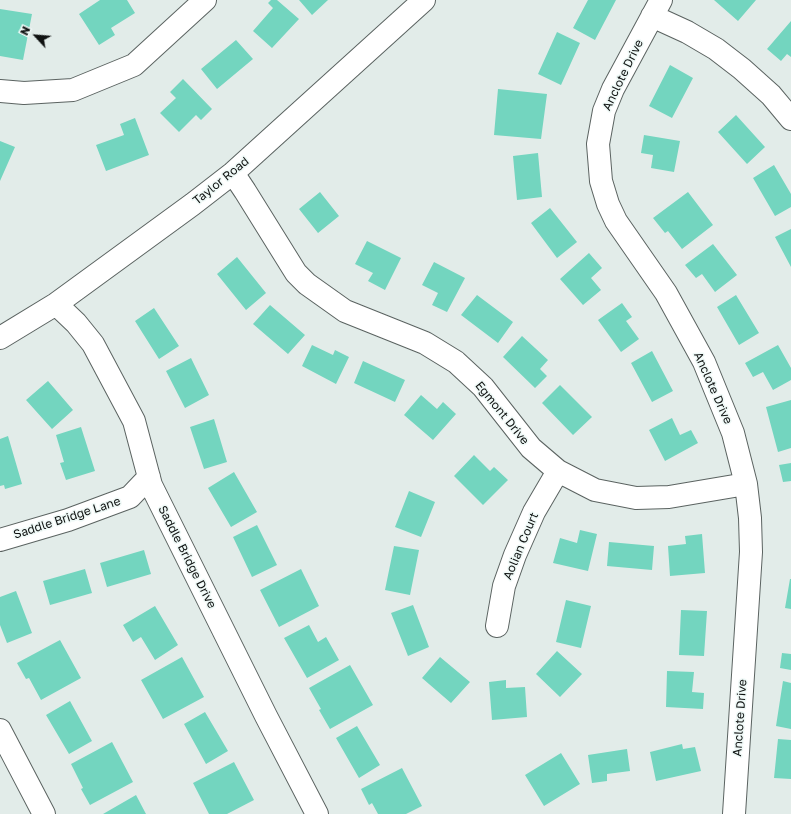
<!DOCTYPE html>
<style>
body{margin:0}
#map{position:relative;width:791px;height:814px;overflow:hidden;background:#e2ece9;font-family:"Golos Text",sans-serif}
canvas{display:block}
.north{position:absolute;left:16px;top:16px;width:40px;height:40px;-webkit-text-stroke:3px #eff9f7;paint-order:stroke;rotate:296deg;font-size:11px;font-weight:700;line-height:16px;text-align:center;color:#0f1211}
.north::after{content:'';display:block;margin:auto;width:14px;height:18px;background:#0f1211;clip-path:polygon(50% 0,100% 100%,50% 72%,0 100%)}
</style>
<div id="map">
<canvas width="791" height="814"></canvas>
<div class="north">N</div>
</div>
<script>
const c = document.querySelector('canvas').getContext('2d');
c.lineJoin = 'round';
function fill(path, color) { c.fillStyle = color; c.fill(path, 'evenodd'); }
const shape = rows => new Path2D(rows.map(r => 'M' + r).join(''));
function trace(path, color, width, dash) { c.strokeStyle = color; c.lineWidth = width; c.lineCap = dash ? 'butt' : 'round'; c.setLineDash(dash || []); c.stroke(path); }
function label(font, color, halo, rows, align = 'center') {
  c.font = font + ' "Golos Text",sans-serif'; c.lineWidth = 3; c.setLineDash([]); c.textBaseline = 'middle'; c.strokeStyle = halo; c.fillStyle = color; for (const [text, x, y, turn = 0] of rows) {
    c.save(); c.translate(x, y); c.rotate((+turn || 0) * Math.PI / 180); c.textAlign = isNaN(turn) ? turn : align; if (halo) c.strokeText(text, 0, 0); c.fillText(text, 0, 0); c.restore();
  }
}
fill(shape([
 [100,0,127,0,135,13,111,28,115,35,99,45,79,14],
 [271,0,277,0,299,19,272,48,253,31,273,8,268,3],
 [299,0,328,0,312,15],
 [588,0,616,0,595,40,573,28],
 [714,0,756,0,738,21],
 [0,9,32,14,23,60,0,56],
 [791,21,791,57,787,54,781,61,767,49],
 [557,32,580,43,561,85,538,74],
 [236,40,253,59,217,89,201,69],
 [670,65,693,78,672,118,649,106],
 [183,79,212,109,201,120,196,115,179,132,160,113,176,98,170,92],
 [498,89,547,94,541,139,494,135],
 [736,115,765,147,747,164,718,132],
 [135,118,149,155,106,171,96,145,124,135,120,124],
 [644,135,680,141,674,172,651,168,653,155,641,153],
 [0,141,15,147,0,181],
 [538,153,542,197,517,200,513,156],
 [774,165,791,194,791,207,775,216,753,178],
 [320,192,339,216,318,233,299,209],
 [688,192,713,225,682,249,668,231,665,233,653,218],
 [550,208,577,242,557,258,531,223],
 [791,229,791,267,775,237],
 [367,241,401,258,385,290,368,281,373,273,355,264],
 [713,244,737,275,715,292,702,274,696,278,685,265],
 [589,253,602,268,591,278,601,290,583,305,560,279],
 [237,257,266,293,246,310,217,274],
 [434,262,465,278,447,312,432,305,438,293,422,285],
 [477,295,513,322,498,343,461,315],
 [736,295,759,333,739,345,717,307],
 [622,303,632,317,626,321,639,339,621,352,598,320],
 [270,305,305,335,288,354,253,324],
 [154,308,179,346,159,359,135,321],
 [522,336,548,360,540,369,547,376,535,388,503,357],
 [312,345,333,355,335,350,349,357,336,384,302,366],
 [778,345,791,368,791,380,773,390,763,372,753,377,745,363],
 [652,351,673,391,652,402,631,363],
 [191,358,209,395,185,408,166,371],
 [363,361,405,380,395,402,354,383],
 [48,381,73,410,52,429,26,400],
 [560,385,592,417,573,435,542,403],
 [421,395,437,409,443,402,456,414,433,440,404,415],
 [791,400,791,448,778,452,766,407],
 [672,418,680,435,691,430,698,443,665,461,649,430],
 [214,419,227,462,204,469,190,427],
 [81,427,95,471,66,480,60,463,64,462,56,435],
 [8,436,22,484,5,489,4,485,0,486,0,439],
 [474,455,490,471,494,467,508,480,483,505,454,476],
 [791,463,791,481,783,482,779,465],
 [234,472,257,512,231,527,208,488],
 [409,491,435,502,421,537,395,527],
 [257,525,277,565,252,577,233,537],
 [580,530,597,534,588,571,553,563,560,538,577,543],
 [702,534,705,573,670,576,668,546,686,544,685,536],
 [609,542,654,546,652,570,607,566],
 [394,546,419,550,410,595,385,590],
 [144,550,151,574,107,587,100,563],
 [85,569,92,593,50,605,43,581],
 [301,569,319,606,279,627,260,590],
 [790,579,791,579,791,609,785,608],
 [16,591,32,633,7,643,0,625,0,597],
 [566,600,591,606,581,648,556,642],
 [413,605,429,647,408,656,391,613],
 [155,606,178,645,155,660,141,637,133,642,123,625],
 [681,610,707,611,704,656,679,655],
 [309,625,318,642,326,637,339,660,307,678,284,638],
 [60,640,81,678,41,700,29,678,26,679,17,663],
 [557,651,582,674,560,697,536,674],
 [782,653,791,654,791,670,780,668],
 [182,657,204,697,163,719,141,680],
 [440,657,470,682,451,703,422,678],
 [350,665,373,705,330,729,319,710,321,709,309,688],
 [667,671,694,672,692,692,704,693,703,709,666,707],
 [506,680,506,688,525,687,527,717,492,720,489,682],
 [783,681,791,683,791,729,776,726],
 [70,701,92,741,69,754,46,715],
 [205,712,228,751,206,764,184,724],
 [357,726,380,765,359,778,336,738],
 [778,739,791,740,791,779,774,778],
 [112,742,133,782,90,805,81,789,83,788,71,764],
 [682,744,683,749,695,747,701,771,656,781,650,752],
 [627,749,630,771,607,774,607,781,592,783,588,755],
 [561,753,580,784,544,806,525,775],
 [234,762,254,800,227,814,209,814,193,783],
 [402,768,422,806,406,814,378,814,372,803,369,805,361,789],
 [136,795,146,814,103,814]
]), '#73d5bf');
const minor = shape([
 [661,0,613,89,604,111,598,144,601,181,608,204,616,221,666,293,704,362,733,433,746,484,750,518,751,552,734,814],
 [652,16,687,32,716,49,742,69,771,95,791,119],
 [0,91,24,93,73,90,134,65,205,0],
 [233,173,245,191,296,273,307,284,345,311,425,343,456,362,483,387,531,448,558,471,595,490,636,498,669,497,746,484],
 [56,304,76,323,93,344,134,421,151,485,266,716,317,814],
 [0,338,56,304,193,204,233,173,424,0],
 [0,540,68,520,130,497,149,477],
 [497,626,504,586,515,555,534,512,558,471],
 [0,730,44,814]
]);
trace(minor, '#5b6361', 24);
trace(minor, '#fff', 22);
label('12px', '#0f1211', '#eff9f7', [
 ["Anclote Drive",623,75,-64],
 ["Taylor Road",221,181,-39],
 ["Anclote Drive",713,388,66],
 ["Egmont Drive",502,413,51],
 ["Saddle Bridge Lane",67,518,-18],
 ["Aolian Court",521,546,-67],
 ["Saddle Bridge Drive",187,557,63],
 ["Anclote Drive",740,718,-86]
]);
</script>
